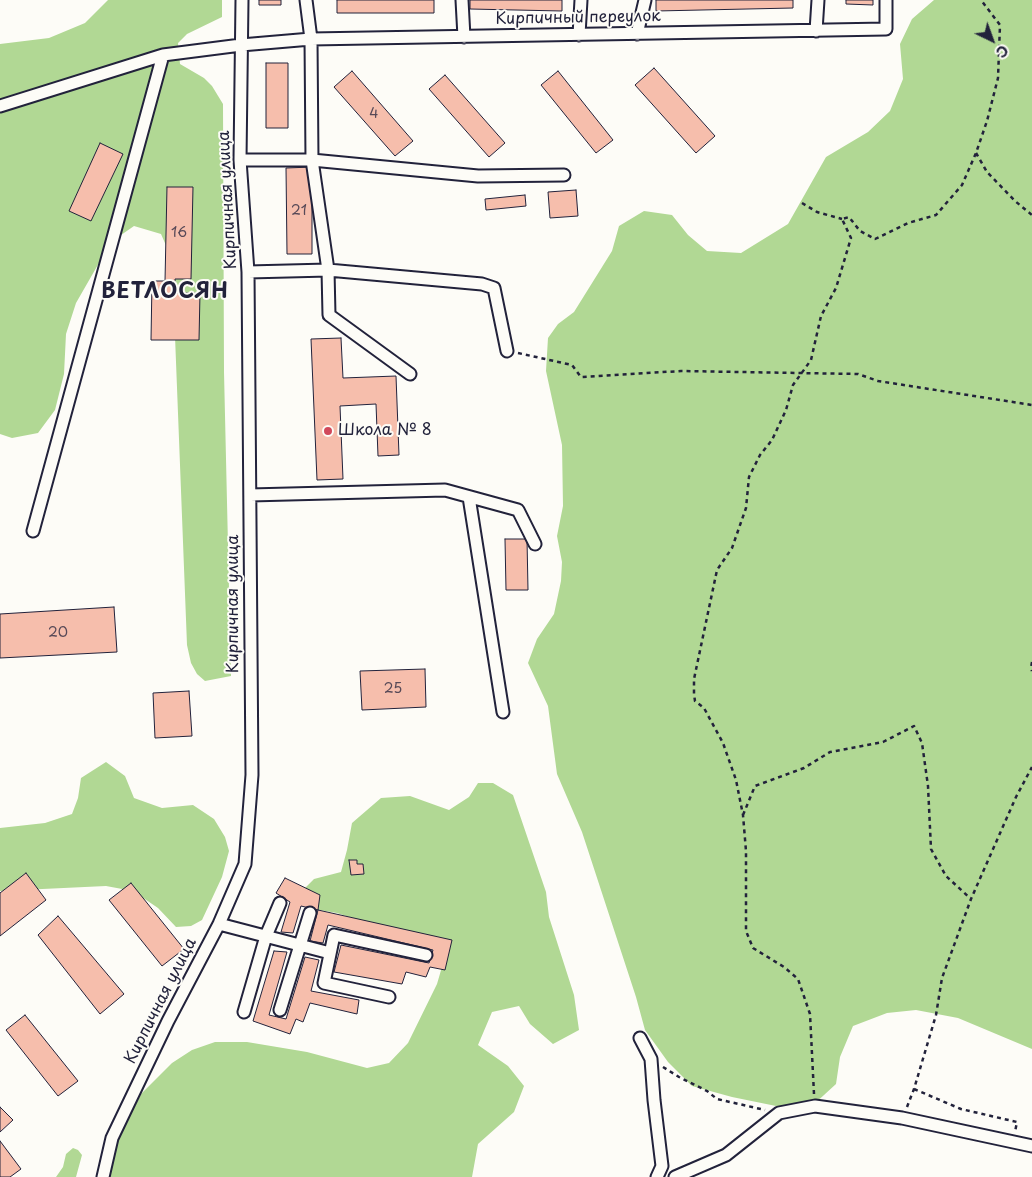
<!DOCTYPE html>
<meta charset="utf-8">
<style>
body{margin:0}
#map{position:relative;width:1032px;height:1177px;overflow:hidden;background:#fdfcf7;font-family:"Playpen Sans",sans-serif}
canvas{display:block}
.north{position:absolute;left:967px;top:15px;width:50px;height:50px;-webkit-text-stroke:4px #fdfcf7;paint-order:stroke;rotate:138deg;font-size:14px;font-weight:700;line-height:20px;text-align:center;color:#22223b}
.north::after{content:'';display:block;margin:auto;width:18px;height:22px;background:#22223b;clip-path:polygon(50% 0,100% 100%,50% 72%,0 100%)}
</style>
<div id="map">
<canvas width="1032" height="1177"></canvas>
<div class="north">С</div>
</div>
<script>
const c = document.querySelector('canvas').getContext('2d');
c.lineJoin = 'round';
function fill(path, color) { c.fillStyle = color; c.fill(path, 'evenodd'); }
const shape = rows => new Path2D(rows.map(r => 'M' + r).join(''));
function trace(path, color, width, dash) { c.strokeStyle = color; c.lineWidth = width; c.lineCap = dash ? 'butt' : 'round'; c.setLineDash(dash || []); c.stroke(path); }
function label(font, color, halo, rows, align = 'center') {
  c.font = font + ' "Playpen Sans",sans-serif'; c.lineWidth = 4; c.setLineDash([]); c.textBaseline = 'middle'; c.strokeStyle = halo; c.fillStyle = color; for (const [text, x, y, turn = 0] of rows) {
    c.save(); c.translate(x, y); c.rotate((+turn || 0) * Math.PI / 180); c.textAlign = isNaN(turn) ? turn : align; if (halo) c.strokeText(text, 0, 0); c.fillText(text, 0, 0); c.restore();
  }
}
fill(shape([
 [108,0,222,0,222,17,187,34,178,43,180,64,204,78,212,86,223,104,224,372,231,676,205,681,197,674,191,663,187,645,172,259,161,234,134,226,111,242,76,303,66,334,64,374,55,410,38,433,12,438,0,434,0,44,49,38,85,23],
 [934,0,1032,0,1032,1049,958,1018,916,1010,887,1013,853,1026,840,1057,836,1084,812,1106,776,1106,732,1097,692,1086,668,1062,645,1030,636,997,582,832,557,774,548,706,528,663,537,639,554,614,561,581,562,562,557,536,563,506,562,445,546,371,548,338,558,324,574,312,612,251,619,226,644,211,672,215,688,235,707,251,741,253,788,224,826,157,868,132,890,111,903,79,900,44,912,19],
 [106,762,125,776,134,798,162,808,193,805,214,819,225,837,229,851,222,877,202,920,191,926,176,927,158,908,133,891,106,886,0,891,0,828,45,823,72,814,78,798,81,778],
 [478,783,493,783,513,795,546,892,549,917,574,995,579,1030,553,1044,530,1024,519,1006,492,1012,478,1045,508,1066,524,1086,514,1112,478,1144,472,1177,102,1177,116,1143,141,1094,172,1063,192,1050,215,1042,247,1042,307,1052,367,1068,389,1063,408,1043,437,984,444,960,432,944,337,913,308,908,304,889,314,879,341,872,347,850,352,823,381,798,410,796,449,810,469,797],
 [73,1148,78,1150,82,1155,76,1177,56,1177,63,1167,66,1154]
]), '#b1d894');
const building = shape([
 [259,0,281,0,281,5,259,5,259,0],
 [337,0,434,0,434,13,337,13,337,0],
 [470,0,562,0,562,11,470,9,470,0],
 [656,0,793,0,793,8,656,11,656,0],
 [846,0,873,0,873,5,846,4,846,0],
 [266,63,288,63,288,128,266,128,266,63],
 [654,68,715,136,696,153,635,85,654,68],
 [352,71,413,141,395,156,334,87,352,71],
 [558,71,613,140,596,153,541,85,558,71],
 [445,75,505,143,489,157,429,89,445,75],
 [100,143,123,154,91,221,69,211,100,143],
 [312,167,312,254,287,254,286,168,312,167],
 [167,187,193,187,191,279,175,279,175,293,200,293,199,340,151,340,152,281,165,281,167,187],
 [576,190,578,216,550,218,548,192,576,190],
 [525,195,526,206,486,210,485,199,525,195],
 [341,338,343,378,396,376,399,455,378,456,376,404,340,406,343,479,317,480,311,339,341,338],
 [505,539,527,539,528,590,506,590,505,539],
 [114,607,117,652,0,658,0,614,114,607],
 [425,669,426,707,362,710,360,671,425,669],
 [189,691,192,736,155,738,153,693,189,691],
 [349,860,357,860,357,864,363,864,364,874,351,875,349,860],
 [26,873,46,900,0,936,0,893,26,873],
 [285,878,320,895,318,910,301,906,293,933,281,932,290,902,276,893,285,878],
 [131,883,184,949,162,966,109,900,131,883],
 [318,910,452,940,445,970,430,967,426,977,406,972,402,984,334,972,341,945,429,963,433,950,328,925,323,943,310,941,318,910],
 [58,916,124,994,100,1014,38,935,58,916],
 [274,951,287,952,269,1015,286,1019,305,957,319,960,311,991,359,1000,357,1014,310,1003,303,1022,296,1019,290,1034,253,1021,274,951],
 [25,1015,78,1081,58,1096,6,1030,25,1015],
 [0,1107,13,1120,0,1132,0,1107],
 [0,1141,21,1169,10,1177,0,1177,0,1141]
]);
fill(building, '#f6beac');
trace(building, '#22223b', 1);
const minor = shape([
 [306,0,311,39,312,160,328,270,329,315,410,374],
 [462,0,464,37],
 [816,31,818,0],
 [637,34,645,0],
 [579,35,581,0],
 [0,106,163,55],
 [240,160,312,160,478,176,564,175],
 [248,272,328,270,482,284,494,288,507,351],
 [250,495,445,490,518,510,535,544],
 [469,497,503,712],
 [33,531,163,55,241,45,311,39,886,29,886,0],
 [219,924,330,953],
 [389,997,324,983,334,935,426,955],
 [280,1010,310,913],
 [244,1012,266,936,280,903],
 [640,1038,651,1059,654,1100,662,1166,657,1177],
 [103,1177,112,1138,168,1021,219,924,245,864,252,775,248,272,240,160,242,0],
 [675,1177,726,1155,779,1113,815,1106,902,1118,1032,1146]
]);
trace(minor, '#22223b', 15);
trace(shape([
 [976,153,987,172,1015,201,1032,215],
 [802,203,817,212,842,219],
 [518,353,572,365,581,377,681,371,858,374,878,381,1032,405],
 [1032,662,1031,668,1032,671],
 [743,815,755,786,804,768,830,752,883,742,914,726,922,743,928,786,931,849,946,876,971,899],
 [663,1067,679,1077,707,1091,717,1099,765,1110],
 [914,1089,961,1109,1017,1122,1015,1132],
 [814,1094,810,1014,798,979,784,967,753,948,746,931,746,851,743,815,736,780,723,743,704,708,695,701,694,694,694,679,717,570,732,548,746,508,749,477,760,455,772,440,786,410,793,385,811,360,821,316,836,288,851,238,842,219,849,217,860,231,875,239,908,223,936,215,962,185,976,153,987,121,998,78,1000,25,981,0],
 [907,1107,914,1089,936,1015,942,978,971,899,1016,797,1032,767]
]), '#22223b', 2.5, [4, 4]);
trace(minor, '#fdfcf7', 11);
for (const [x, y, r, color] of [
 [328,431,5,"#d1495b"]
]) { const dot = new Path2D(); dot.arc(x, y, r, 0, 2 * Math.PI); c.fillStyle = color; c.fill(dot); trace(dot, '#fdfcf7', 2); }
label('14px', '#574957', null, [
 ["4",374,114],
 ["21",299,211],
 ["16",179,233],
 ["20",58,633],
 ["25",393,689]
]);
label('16px', '#22223b', '#fdfcf7', [
 ["Кирпичный переулок",578,18,-1],
 ["Кирпичная улица",228,200,-93],
 ["Кирпичная улица",234,604,-90],
 ["Кирпичная улица",161,1001,-63]
]);
label('16px', '#22223b', '#fdfcf7', [
 ["Школа № 8",338,431]
], 'left');
c.letterSpacing = '1px';
label('bold 21px', '#22223b', '#fdfcf7', [
 ["ВЕТЛОСЯН",165,292]
]);
c.letterSpacing = '0px';
</script>
